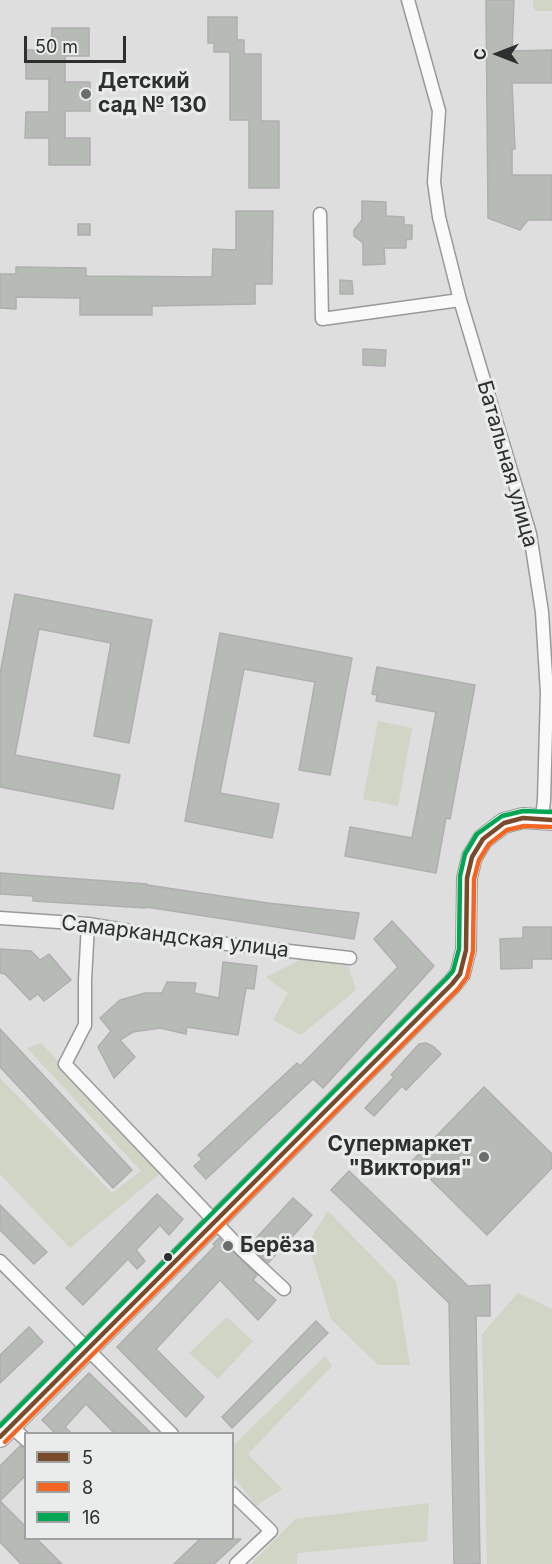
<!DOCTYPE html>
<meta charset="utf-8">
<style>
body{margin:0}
#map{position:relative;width:552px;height:1564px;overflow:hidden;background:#dddedd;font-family:Inter,sans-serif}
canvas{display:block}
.legend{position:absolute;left:24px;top:1432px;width:210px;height:108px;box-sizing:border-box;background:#e9eceb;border:2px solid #9ea1a0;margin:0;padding:8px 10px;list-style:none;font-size:18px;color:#2e302f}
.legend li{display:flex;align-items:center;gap:12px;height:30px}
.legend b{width:30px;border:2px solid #9ea1a0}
.north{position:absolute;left:468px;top:24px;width:60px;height:60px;-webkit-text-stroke:4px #e9eceb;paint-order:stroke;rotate:270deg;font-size:16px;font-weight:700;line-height:24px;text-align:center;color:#2e302f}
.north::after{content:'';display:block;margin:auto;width:21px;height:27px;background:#2e302f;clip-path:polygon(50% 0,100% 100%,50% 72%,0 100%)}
.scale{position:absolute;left:24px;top:36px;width:102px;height:27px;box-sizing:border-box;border:3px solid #2e302f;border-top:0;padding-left:8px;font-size:18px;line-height:21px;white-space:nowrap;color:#2e302f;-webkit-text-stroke:4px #e9eceb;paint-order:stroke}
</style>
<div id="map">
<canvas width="552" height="1564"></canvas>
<ul class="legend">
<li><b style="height:8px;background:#7a4b2a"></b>5</li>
<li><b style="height:8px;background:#f26522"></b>8</li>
<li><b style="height:8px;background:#00a651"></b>16</li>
</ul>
<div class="north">С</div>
<div class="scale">50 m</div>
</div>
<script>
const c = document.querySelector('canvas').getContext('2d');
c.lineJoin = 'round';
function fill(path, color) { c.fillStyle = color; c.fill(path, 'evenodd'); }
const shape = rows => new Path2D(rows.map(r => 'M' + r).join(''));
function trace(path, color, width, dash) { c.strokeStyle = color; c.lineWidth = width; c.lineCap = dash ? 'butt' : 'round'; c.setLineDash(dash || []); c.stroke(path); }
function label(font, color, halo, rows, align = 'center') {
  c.font = font + ' Inter,sans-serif'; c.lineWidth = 6; c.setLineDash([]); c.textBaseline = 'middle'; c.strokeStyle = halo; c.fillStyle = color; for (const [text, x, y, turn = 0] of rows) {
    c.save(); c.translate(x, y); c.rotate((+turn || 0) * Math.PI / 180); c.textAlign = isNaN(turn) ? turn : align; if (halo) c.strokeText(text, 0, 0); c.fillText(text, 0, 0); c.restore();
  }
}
fill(shape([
 [533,0,552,0,552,11,536,11,533,7],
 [378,721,412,728,398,806,363,799],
 [302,959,348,966,356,990,301,1035,273,1020,288,993,266,977],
 [41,1043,162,1172,70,1248,0,1174,0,1078,112,1193,141,1171,27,1048],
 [328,1211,396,1281,410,1365,378,1365,331,1319,308,1243],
 [518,1293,552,1309,552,1564,487,1564,482,1334],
 [227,1317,253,1341,218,1379,189,1353],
 [325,1356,332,1366,248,1454,282,1489,256,1506,233,1476,233,1446],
 [429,1503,427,1541,298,1553,297,1564,251,1564,295,1519]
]), '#d0d5c5');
const building = shape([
 [486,0,514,0,512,51,552,50,552,83,512,83,515,149,512,149,512,175,552,175,552,220,528,220,520,230,488,218,486,0],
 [208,17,237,17,237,40,244,40,244,54,261,54,261,121,279,121,279,188,249,188,249,120,230,120,230,52,214,52,214,43,208,43,208,17],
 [52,28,89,28,89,56,65,56,65,82,90,82,90,111,65,111,65,138,90,138,90,165,49,165,49,138,25,138,26,112,49,112,49,79,26,79,26,50,51,50,52,28],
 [362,201,386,202,386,216,404,217,404,225,412,225,412,239,406,240,406,248,384,248,385,264,363,265,363,243,354,236,354,230,362,220,362,201],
 [236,211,273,211,272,284,255,284,255,304,152,306,152,315,80,315,80,298,16,297,16,309,0,308,0,274,16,274,16,267,86,268,86,276,212,277,213,249,236,250,236,211],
 [78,224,90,224,90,235,78,235,78,224],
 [340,280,352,281,353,294,340,294,340,280],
 [363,349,386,350,385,366,363,365,363,349],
 [15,594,152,620,129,743,94,736,111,643,39,629,15,755,120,775,113,809,0,787,0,674,15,594],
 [220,633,352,658,330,775,299,770,315,682,244,669,220,793,279,804,272,838,185,821,220,633],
 [377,667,475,685,450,819,446,818,436,873,345,856,350,827,412,838,436,712,376,701,377,695,372,694,377,667],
 [0,873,147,884,147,885,268,903,359,913,354,939,146,907,146,908,33,901,33,896,0,894,0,873],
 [392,921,434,966,323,1088,313,1079,206,1179,194,1166,202,1159,198,1155,297,1063,300,1066,398,967,374,939,392,921],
 [523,927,552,927,552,959,532,959,532,968,501,969,500,939,523,938,523,927],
 [0,949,31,951,40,960,49,954,71,980,44,1001,38,994,30,1000,5,974,0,973,0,949],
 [223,962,257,966,254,989,246,988,238,1035,187,1027,186,1034,160,1028,133,1032,120,1040,135,1057,114,1078,98,1047,111,1031,100,1018,120,1000,145,993,162,993,167,982,196,983,194,993,219,998,223,962],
 [0,1029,132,1170,113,1188,0,1067,0,1029],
 [426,1043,434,1047,441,1054,406,1090,402,1086,374,1116,365,1108,394,1077,391,1075,419,1044,426,1043],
 [484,1087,552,1154,552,1168,487,1235,412,1161,484,1087],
 [349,1171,468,1286,490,1285,490,1316,476,1316,480,1564,454,1564,449,1303,331,1190,349,1171],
 [157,1194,183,1219,169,1235,160,1225,136,1250,145,1261,137,1269,128,1259,83,1305,66,1288,157,1194],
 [293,1198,312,1215,268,1263,249,1246,293,1198],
 [0,1205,47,1252,34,1264,0,1230,0,1205],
 [219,1238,257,1275,253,1280,276,1300,258,1320,220,1280,156,1349,204,1397,186,1417,117,1347,215,1246,213,1244,219,1238],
 [316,1321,328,1333,232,1428,222,1417,316,1321],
 [29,1327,43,1342,0,1383,0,1355,29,1327],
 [89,1373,111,1394,152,1434,115,1434,86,1404,65,1427,72,1434,56,1434,42,1420,89,1373],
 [20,1446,26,1448,26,1475,0,1501,26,1527,26,1539,37,1539,62,1564,21,1564,0,1542,0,1466,20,1446],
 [200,1539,241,1539,214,1564,174,1564,200,1539]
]);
fill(building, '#b6bbb5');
trace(building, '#aeafae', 1.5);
const street = shape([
 [408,0,439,111,434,182,439,217,460,300,530,534,542,612,547,693,544,800,542,818],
 [320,214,322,319,460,300],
 [0,918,88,924,166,937,350,958],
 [88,924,85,980,85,1025,65,1064,242,1250,284,1289],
 [0,1261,172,1434],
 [11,1426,26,1440],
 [232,1493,271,1531,236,1564]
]);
const primary = shape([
 [0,1437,452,984,460,974,466,950,467,878,472,857,483,839,504,823,523,818,552,820]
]);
trace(street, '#989a99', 15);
trace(primary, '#989a99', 22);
trace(street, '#fafafa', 12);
trace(primary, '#fafafa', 20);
trace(shape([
 [0,1437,452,984,460,974,466,950,467,878,472,857,483,839,504,823,523,818,552,820]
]), '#7a4b2a', 4.5);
trace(shape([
 [5,1442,458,989,467,977,473,951,474,879,479,860,489,844,507,830,524,826,551,827]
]), '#f26522', 4.5);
trace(shape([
 [0,1426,446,979,453,971,459,949,460,876,465,854,477,834,502,816,523,811,552,812]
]), '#00a651', 4.5);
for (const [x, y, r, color] of [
 [86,94,6,"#6b6d6c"],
 [484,1157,6,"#6b6d6c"],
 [228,1246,6,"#6b6d6c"],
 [168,1257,5,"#2e302f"]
]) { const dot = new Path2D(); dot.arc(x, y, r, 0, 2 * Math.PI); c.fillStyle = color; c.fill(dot); trace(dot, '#e9eceb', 2); }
label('bold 21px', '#2e302f', '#e9eceb', [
 ["Детский",98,82],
 ["сад № 130",98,106],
 ["Супермаркет",472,1145,"right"],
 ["\"Виктория\"",472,1169,"right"],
 ["Берёза",240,1246]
], 'left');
label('21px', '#2e302f', '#e9eceb', [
 ["Батальная улица",507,464,74],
 ["Самаркандская улица",175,937,7]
]);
</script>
